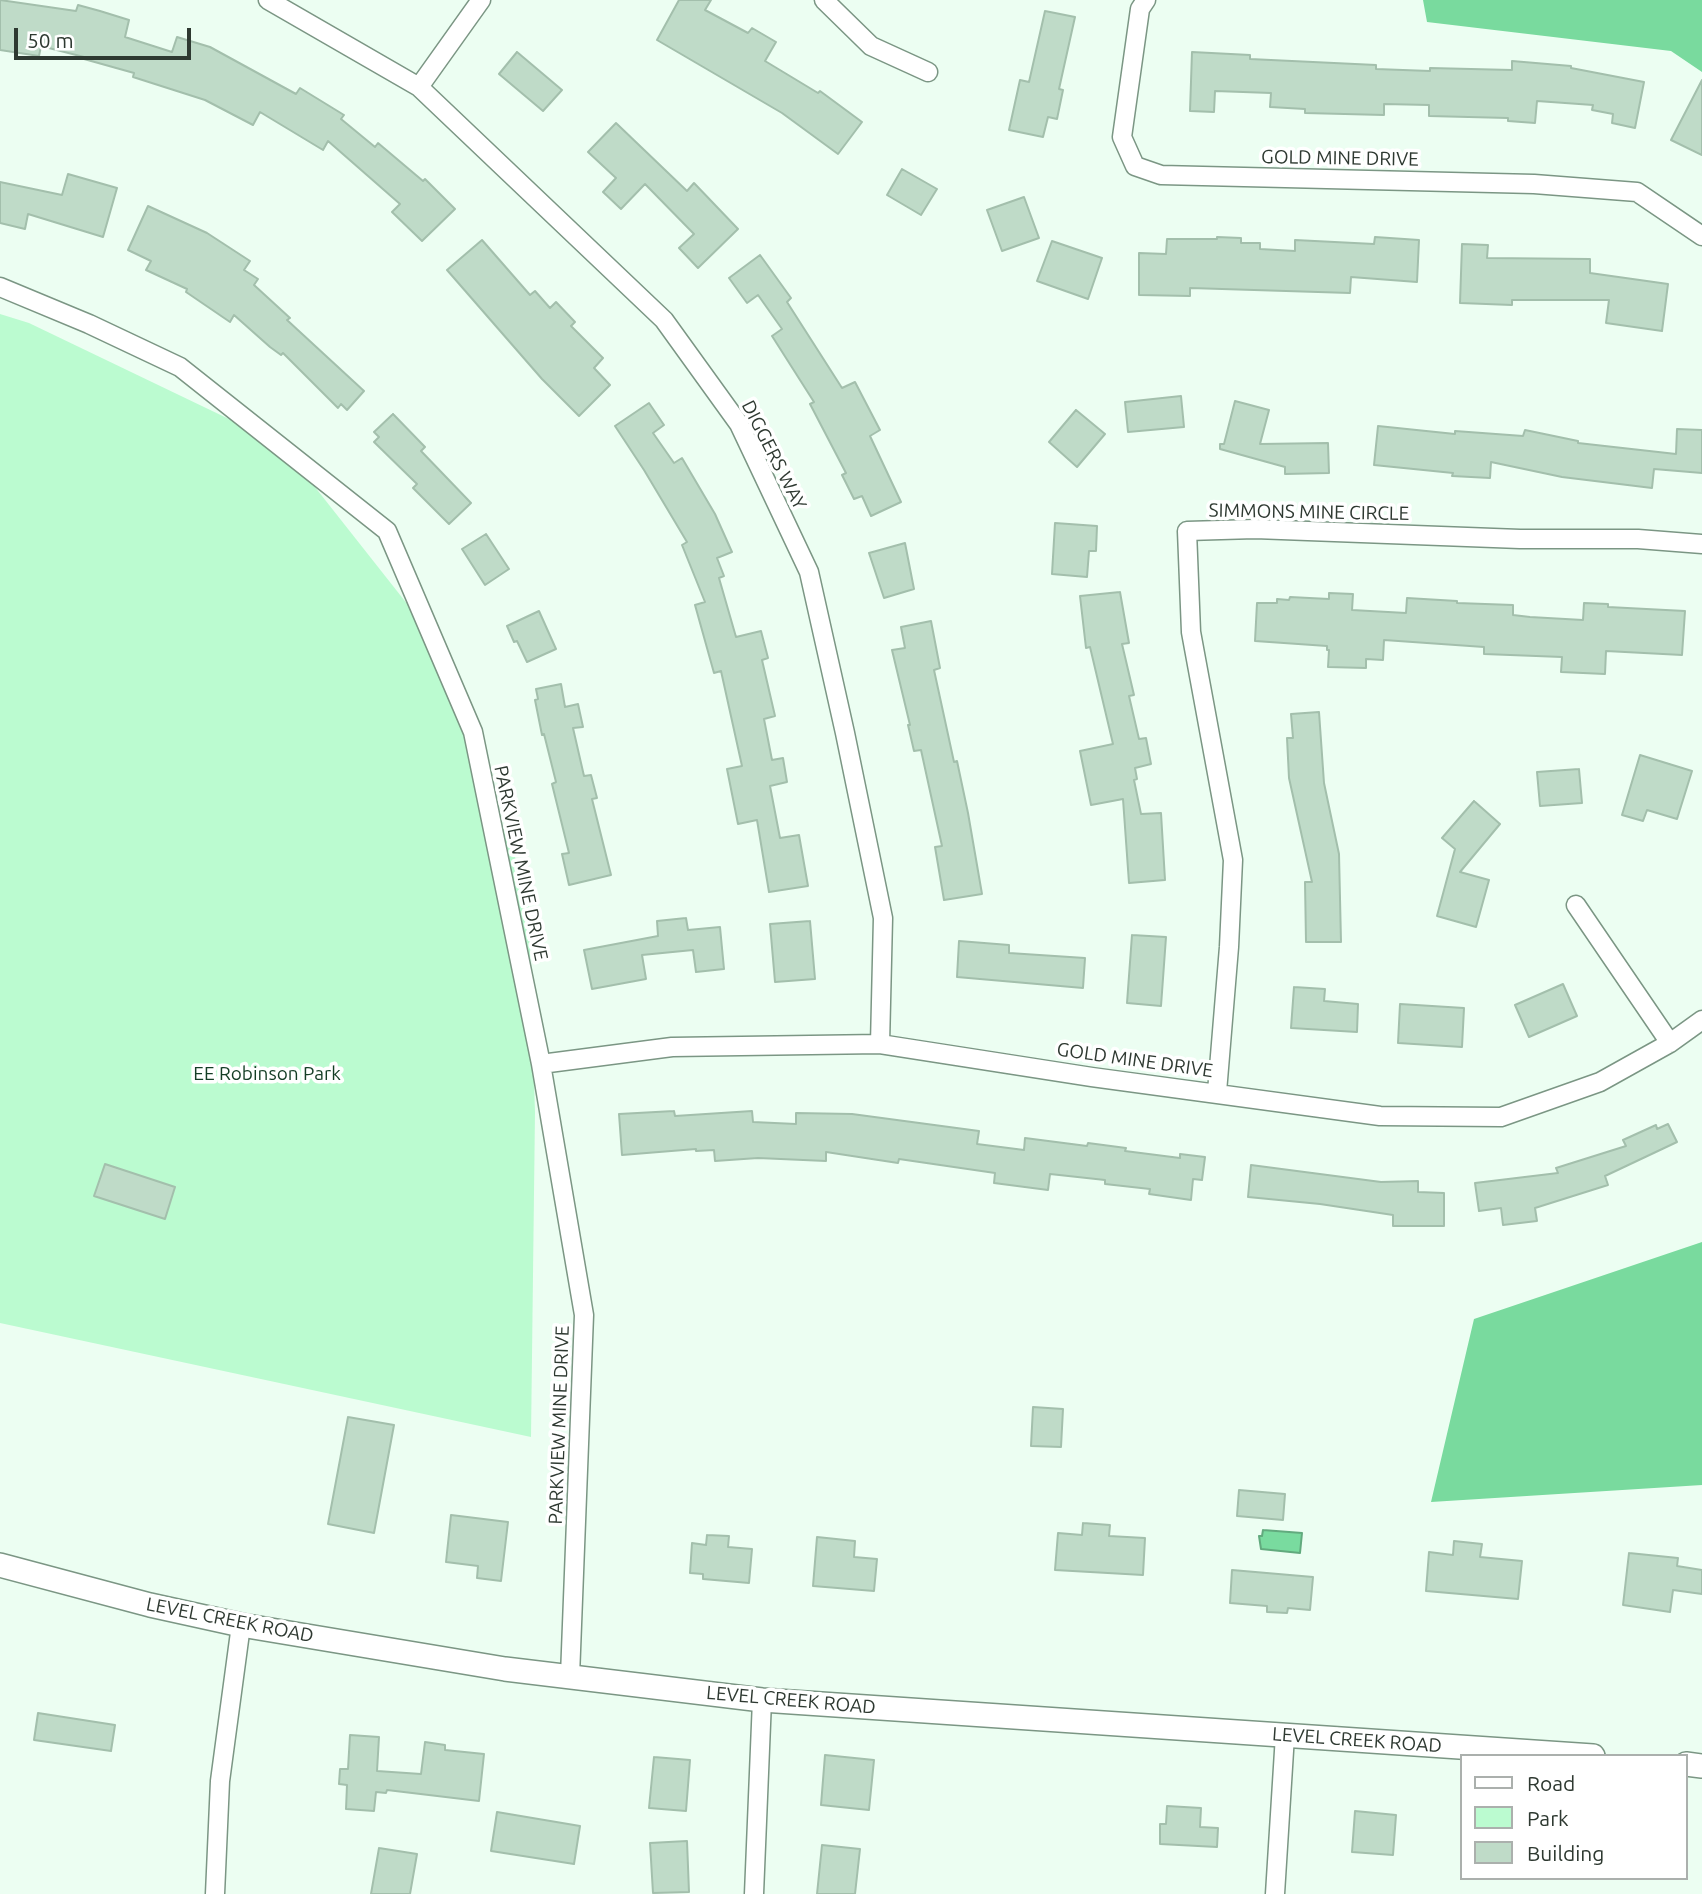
<!DOCTYPE html>
<style>
body{margin:0}
#map{position:relative;width:1702px;height:1894px;overflow:hidden;background:#ecfef2;font-family:Ubuntu,sans-serif}
canvas{display:block}
.legend{position:absolute;left:1460px;top:1754px;width:228px;height:126px;box-sizing:border-box;background:#fff;border:2px solid #abb0ad;margin:0;padding:9px 12px;list-style:none;font-size:21px;color:#2e3931}
.legend li{display:flex;align-items:center;gap:14px;height:35px}
.legend b{width:35px;border:2px solid #abb0ad}
.scale{position:absolute;left:14px;top:28px;width:177px;height:32px;box-sizing:border-box;border:4px solid #2e3931;border-top:0;padding-left:9px;font-size:21px;line-height:24px;white-space:nowrap;color:#2e3931;-webkit-text-stroke:5px #fff;paint-order:stroke}
</style>
<div id="map">
<canvas width="1702" height="1894"></canvas>
<ul class="legend">
<li><b style="height:9px;background:#fff"></b>Road</li>
<li><b style="height:19px;background:#bbfbd0"></b>Park</li>
<li><b style="height:19px;background:#bfdbc8"></b>Building</li>
</ul>
<div class="scale">50 m</div>
</div>
<script>
const c = document.querySelector('canvas').getContext('2d');
c.lineJoin = 'round';
function fill(path, color) { c.fillStyle = color; c.fill(path, 'evenodd'); }
const shape = rows => new Path2D(rows.map(r => 'M' + r).join(''));
function trace(path, color, width, dash) { c.strokeStyle = color; c.lineWidth = width; c.lineCap = dash ? 'butt' : 'round'; c.setLineDash(dash || []); c.stroke(path); }
function label(font, color, halo, rows, align = 'center') {
  c.font = font + ' Ubuntu,sans-serif'; c.lineWidth = 7; c.setLineDash([]); c.textBaseline = 'middle'; c.strokeStyle = halo; c.fillStyle = color; for (const [text, x, y, turn = 0] of rows) {
    c.save(); c.translate(x, y); c.rotate((+turn || 0) * Math.PI / 180); c.textAlign = isNaN(turn) ? turn : align; if (halo) c.strokeText(text, 0, 0); c.fillText(text, 0, 0); c.restore();
  }
}
fill(shape([
 [0,314,29,323,281,444,423,624,528,890,535,1112,531,1437,0,1323]
]), '#bbfbd0');
fill(shape([
 [1423,0,1702,0,1702,72,1671,51,1427,22],
 [1702,1242,1702,1485,1431,1502,1474,1319]
]), '#79da9e');
const water = shape([
 [1263,1530,1302,1533,1300,1553,1261,1549,1259,1536,1262,1536,1263,1530]
]);
fill(water, '#79db9f');
trace(water, '#62aa7e', 2);
const building = shape([
 [0,0,76,11,78,5,100,11,129,20,125,37,172,52,177,37,210,47,296,94,300,88,344,115,341,119,375,147,378,143,423,181,425,179,455,209,422,241,392,212,400,204,328,141,323,150,260,112,253,125,205,100,133,77,134,73,84,59,84,57,41,46,39,56,0,50,0,0],
 [679,0,711,0,705,10,748,33,752,28,776,42,765,61,818,93,820,91,862,122,838,154,782,113,657,40,679,0],
 [1045,11,1075,17,1059,89,1063,90,1057,119,1048,117,1043,137,1009,130,1020,80,1029,82,1045,11],
 [517,52,562,90,543,111,499,74,517,52],
 [1192,52,1250,55,1250,59,1376,65,1376,69,1430,71,1430,68,1512,70,1512,61,1571,66,1571,68,1644,82,1635,128,1612,123,1613,114,1592,110,1593,105,1537,101,1535,123,1508,121,1508,118,1429,116,1429,105,1384,104,1384,115,1305,113,1305,109,1270,107,1271,93,1215,91,1214,112,1190,111,1192,52],
 [1702,80,1702,155,1671,140,1702,80],
 [616,123,687,191,694,183,738,229,698,268,679,248,694,234,645,184,621,209,603,192,616,178,588,152,616,123],
 [902,169,937,189,921,215,887,195,902,169],
 [68,174,117,188,103,237,28,214,25,229,0,223,0,182,62,195,68,174],
 [1024,197,1039,238,1002,251,987,210,1024,197],
 [148,206,207,233,250,261,244,270,258,279,254,285,290,318,287,320,364,391,347,410,341,404,338,408,283,353,281,355,270,347,234,315,230,322,186,292,187,289,146,270,151,261,128,250,148,206],
 [1217,237,1241,238,1241,243,1260,243,1260,249,1295,251,1295,240,1374,244,1375,237,1419,240,1417,282,1351,277,1350,293,1190,288,1190,296,1139,295,1139,253,1166,254,1167,239,1217,239,1217,237],
 [482,240,530,295,535,291,550,308,556,302,575,322,571,326,603,358,594,368,610,385,579,416,542,379,447,270,482,240],
 [1052,241,1102,258,1088,299,1037,281,1052,241],
 [1462,244,1488,245,1487,258,1590,259,1590,273,1668,284,1662,331,1606,323,1609,300,1512,300,1512,305,1460,303,1462,244],
 [760,255,791,298,787,302,842,388,855,382,880,430,870,436,901,502,871,516,862,496,854,499,842,475,846,473,810,404,814,402,772,336,782,329,758,295,747,303,729,278,760,255],
 [1181,396,1184,427,1128,432,1125,402,1181,396],
 [1235,401,1269,410,1260,444,1328,443,1329,473,1285,474,1285,467,1220,449,1220,444,1224,444,1235,401],
 [649,403,664,425,653,433,674,463,682,458,715,514,732,552,717,558,724,576,719,578,736,637,761,631,768,658,762,660,775,716,764,719,772,760,783,758,787,782,770,786,780,838,799,835,808,886,769,892,757,820,738,824,727,769,742,766,721,671,714,673,695,605,705,602,682,545,687,542,644,470,615,426,649,403],
 [1076,410,1105,434,1077,467,1049,442,1076,410],
 [393,414,425,447,421,451,471,503,449,524,413,488,417,484,374,442,379,437,374,432,393,414],
 [1378,426,1455,434,1455,431,1523,436,1525,430,1578,441,1578,443,1676,454,1677,429,1702,430,1702,473,1654,469,1652,488,1562,477,1491,462,1490,478,1452,476,1453,473,1374,465,1378,426],
 [1055,523,1097,526,1096,551,1089,551,1087,577,1052,574,1055,523],
 [486,534,509,569,485,585,462,549,486,534],
 [905,543,914,589,884,598,869,553,905,543],
 [1120,592,1129,643,1122,644,1134,695,1129,696,1139,739,1146,738,1151,764,1135,768,1137,779,1134,780,1141,814,1161,813,1165,880,1129,883,1123,799,1091,805,1080,751,1113,744,1090,647,1086,648,1080,596,1120,592],
 [1329,593,1353,594,1352,610,1406,613,1407,598,1457,601,1457,603,1513,605,1513,615,1530,617,1583,620,1584,603,1608,604,1608,607,1685,611,1682,655,1606,651,1605,674,1561,672,1562,657,1484,654,1484,647,1384,640,1383,660,1366,659,1366,668,1328,667,1329,650,1327,650,1327,646,1255,641,1257,603,1277,603,1277,599,1289,600,1290,597,1329,599,1329,593],
 [539,611,556,649,527,662,517,641,514,642,507,626,539,611],
 [931,621,940,668,934,670,954,762,957,761,968,813,982,894,944,900,935,847,942,846,921,750,914,751,908,725,910,725,892,650,905,648,901,627,931,621],
 [561,684,565,707,578,704,583,727,573,728,584,776,591,775,597,798,592,799,611,875,569,885,562,854,569,853,552,784,556,782,544,734,542,735,535,700,538,699,536,689,561,684],
 [1319,712,1324,783,1339,854,1341,942,1306,942,1305,882,1312,882,1289,778,1287,738,1293,738,1291,714,1319,712],
 [1640,755,1692,771,1677,819,1647,810,1643,821,1622,815,1640,755],
 [1579,769,1582,803,1540,806,1537,772,1579,769],
 [1474,801,1500,824,1460,872,1489,880,1476,927,1437,916,1455,849,1442,838,1474,801],
 [686,918,688,930,720,927,724,969,696,972,693,950,642,955,646,979,592,989,584,950,658,936,657,921,686,918],
 [810,921,815,979,775,982,770,924,810,921],
 [1132,935,1166,937,1161,1006,1127,1003,1132,935],
 [959,941,1009,945,1009,953,1085,958,1083,988,957,977,959,941],
 [1563,984,1577,1016,1529,1037,1515,1005,1563,984],
 [1294,987,1325,989,1324,1001,1358,1004,1357,1032,1291,1028,1294,987],
 [1400,1004,1464,1008,1462,1047,1398,1043,1400,1004],
 [674,1111,675,1116,752,1111,753,1122,796,1124,796,1113,852,1114,979,1131,977,1144,1024,1150,1025,1138,1087,1146,1088,1143,1126,1148,1125,1151,1180,1158,1180,1154,1205,1157,1202,1180,1193,1179,1191,1200,1149,1194,1150,1189,1105,1184,1105,1180,1050,1174,1048,1190,994,1183,995,1173,899,1159,898,1163,826,1152,826,1161,758,1158,715,1161,714,1150,696,1151,696,1149,622,1155,619,1114,674,1111],
 [1668,1124,1677,1142,1605,1176,1608,1185,1535,1208,1537,1221,1503,1225,1501,1208,1479,1211,1475,1183,1558,1173,1556,1168,1626,1146,1623,1140,1656,1125,1657,1129,1668,1124],
 [105,1164,175,1187,165,1219,94,1196,105,1164],
 [1251,1165,1381,1182,1418,1181,1418,1192,1444,1193,1444,1226,1393,1226,1393,1215,1320,1204,1248,1197,1251,1165],
 [1033,1407,1063,1409,1061,1447,1031,1446,1033,1407],
 [348,1417,394,1425,374,1533,328,1524,348,1417],
 [1239,1490,1285,1494,1283,1520,1237,1516,1239,1490],
 [451,1515,508,1522,501,1581,477,1578,478,1566,446,1562,451,1515],
 [1083,1523,1110,1525,1109,1536,1145,1538,1143,1575,1055,1570,1058,1533,1082,1535,1083,1523],
 [707,1535,729,1536,728,1547,752,1549,749,1583,703,1579,703,1574,690,1573,692,1543,706,1545,707,1535],
 [817,1537,855,1541,854,1557,877,1559,874,1591,813,1586,817,1537],
 [1454,1541,1482,1544,1480,1557,1522,1561,1518,1599,1426,1591,1429,1552,1453,1555,1454,1541],
 [1629,1553,1678,1558,1677,1566,1702,1570,1702,1594,1673,1590,1670,1612,1623,1605,1629,1553],
 [1232,1570,1313,1577,1310,1610,1288,1608,1287,1613,1267,1612,1267,1606,1230,1603,1232,1570],
 [38,1713,115,1725,111,1751,34,1740,38,1713],
 [350,1735,379,1737,377,1771,421,1774,425,1742,445,1745,445,1750,484,1754,479,1801,387,1790,386,1793,376,1792,374,1811,346,1809,347,1785,339,1784,340,1769,348,1769,350,1735],
 [825,1755,874,1760,869,1810,821,1805,825,1755],
 [654,1757,690,1760,686,1811,649,1808,654,1757],
 [1167,1806,1201,1808,1200,1827,1218,1828,1217,1847,1160,1844,1160,1824,1166,1824,1167,1806],
 [1355,1811,1396,1815,1393,1855,1352,1852,1355,1811],
 [497,1812,580,1826,574,1864,491,1851,497,1812],
 [687,1841,689,1892,653,1893,650,1843,687,1841],
 [822,1845,860,1849,855,1894,817,1894,822,1845],
 [379,1848,417,1854,410,1894,371,1894,379,1848]
]);
fill(building, '#bfdbc8');
trace(building, '#a3bfac', 2);
const minor = shape([
 [268,0,419,87,664,320,739,424,809,572,845,733,883,918,880,1044],
 [824,0,871,46,928,72],
 [1146,0,1140,9,1122,137,1135,166,1161,175,1534,184,1637,192,1702,236],
 [419,87,481,0],
 [0,287,89,324,180,367,387,531,473,732,541,1064,584,1315,570,1676],
 [1576,905,1670,1043],
 [541,1064,672,1047,880,1044,1092,1077,1380,1116,1501,1117,1600,1082,1670,1043,1702,1020],
 [1217,1092,1229,947,1233,860,1191,632,1187,531,1255,529,1520,539,1638,539,1702,544],
 [215,1894,220,1781,241,1625],
 [754,1894,762,1700],
 [1275,1894,1285,1735]
]);
const tertiary = shape([
 [0,1565,150,1605,241,1625,505,1669,762,1700,1593,1756],
 [1686,1764,1702,1766]
]);
trace(minor, '#7b9684', 21);
trace(tertiary, '#7b9684', 26);
trace(minor, '#fff', 18);
trace(tertiary, '#fff', 23);
label('19px', '#2e3931', '#fff', [
 ["GOLD MINE DRIVE",1340,158,1],
 ["DIGGERS WAY",774,455,63],
 ["SIMMONS MINE CIRCLE",1309,512,1],
 ["PARKVIEW MINE DRIVE",521,863,78],
 ["GOLD MINE DRIVE",1135,1060,8],
 ["PARKVIEW MINE DRIVE",559,1425,-88],
 ["LEVEL CREEK ROAD",230,1620,11],
 ["LEVEL CREEK ROAD",791,1700,5],
 ["LEVEL CREEK ROAD",1357,1740,4]
]);
label('19px', '#143d25', '#fff', [
 ["EE Robinson Park",267,1074]
]);
</script>
